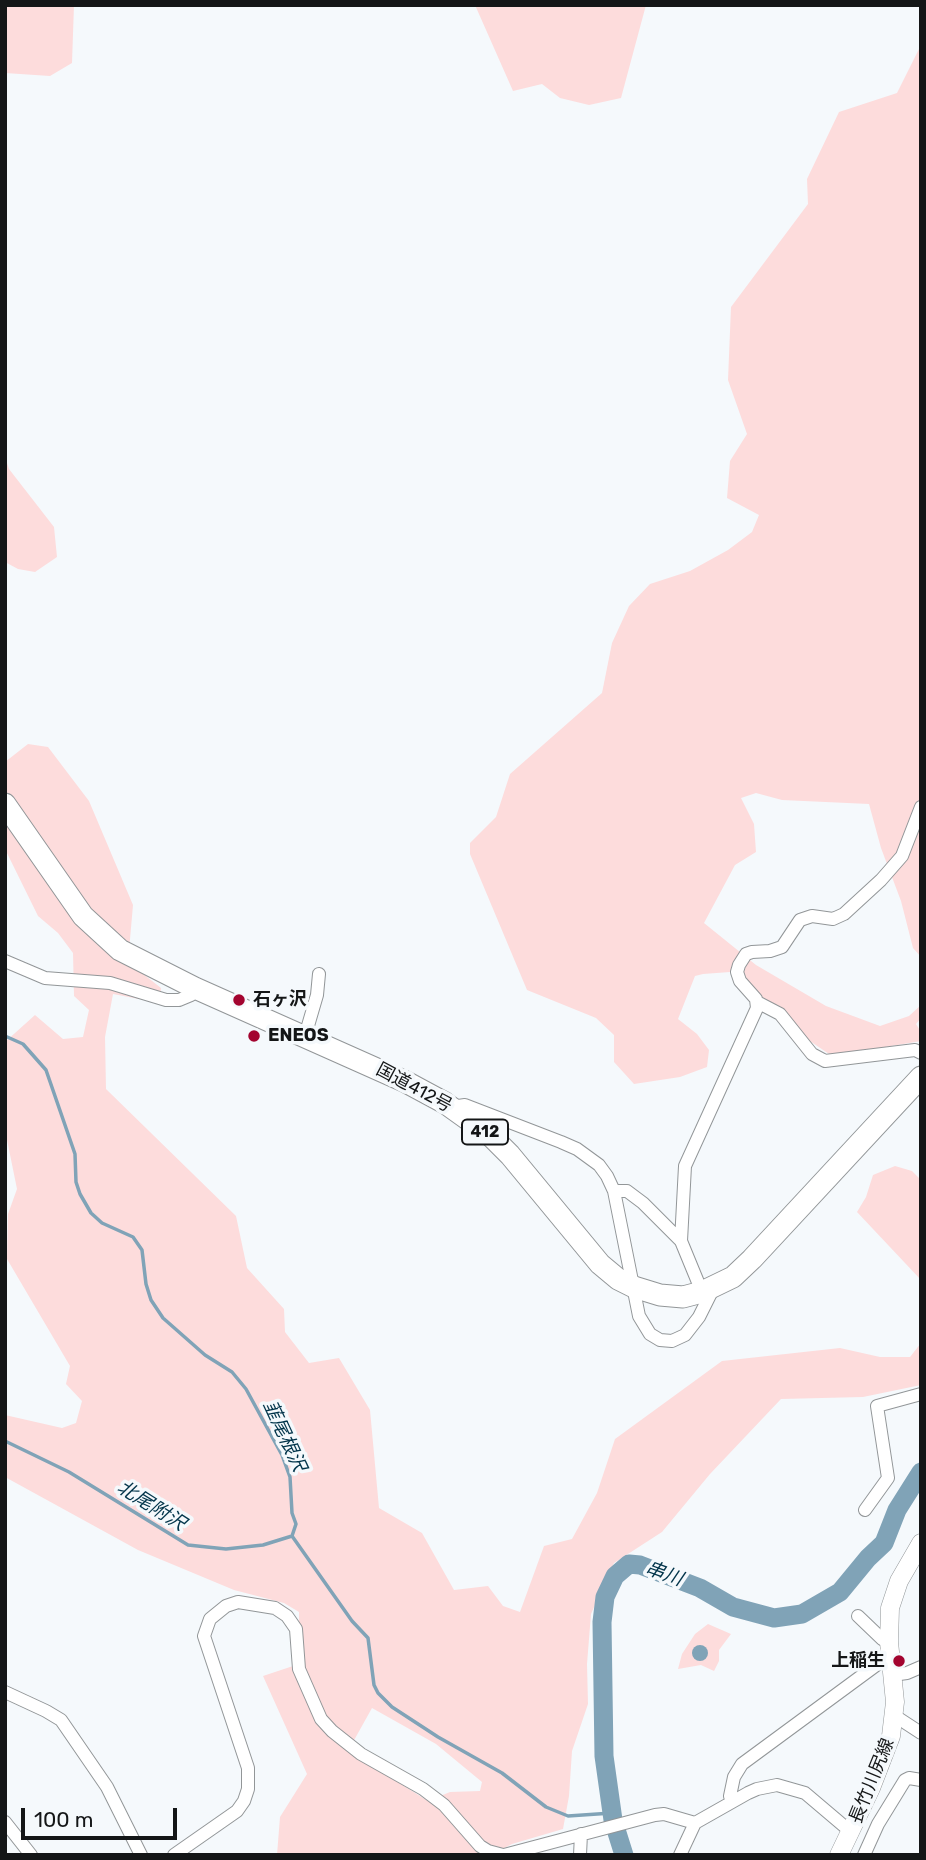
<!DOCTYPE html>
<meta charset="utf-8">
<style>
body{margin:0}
#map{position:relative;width:926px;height:1860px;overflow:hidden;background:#f5f9fc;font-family:Rubik,sans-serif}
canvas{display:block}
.frame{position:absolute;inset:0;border:7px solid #141617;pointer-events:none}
.scale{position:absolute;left:21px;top:1808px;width:156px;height:32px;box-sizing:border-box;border:4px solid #141617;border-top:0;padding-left:9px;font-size:21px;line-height:24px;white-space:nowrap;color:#141617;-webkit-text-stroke:5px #f5f9fc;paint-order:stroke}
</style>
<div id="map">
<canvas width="926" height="1860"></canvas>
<div class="frame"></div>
<div class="scale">100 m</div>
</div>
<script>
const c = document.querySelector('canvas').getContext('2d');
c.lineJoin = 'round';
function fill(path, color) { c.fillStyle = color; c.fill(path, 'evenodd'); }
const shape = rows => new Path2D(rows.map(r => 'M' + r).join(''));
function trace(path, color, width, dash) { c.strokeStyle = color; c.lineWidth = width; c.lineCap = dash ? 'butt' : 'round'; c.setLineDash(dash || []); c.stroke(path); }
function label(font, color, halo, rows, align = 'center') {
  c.font = font + ' Rubik,"Noto Sans JP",sans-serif'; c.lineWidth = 7; c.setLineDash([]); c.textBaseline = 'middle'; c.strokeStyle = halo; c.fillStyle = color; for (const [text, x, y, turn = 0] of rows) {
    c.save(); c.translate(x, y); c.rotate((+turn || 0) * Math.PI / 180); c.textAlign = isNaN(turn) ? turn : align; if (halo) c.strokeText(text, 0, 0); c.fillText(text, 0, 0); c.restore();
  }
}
fill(shape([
 [5,5,74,5,72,63,50,76,5,73],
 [475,5,646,5,621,98,589,105,560,98,542,84,513,91],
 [921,45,921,957,913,948,901,901,881,848,869,804,782,800,756,793,741,798,754,824,756,852,735,865,704,923,756,965,826,1006,880,1026,909,1016,921,1005,921,1018,916,1024,921,1032,921,1041,832,1056,770,1014,758,995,730,972,703,974,695,976,678,1019,697,1034,709,1050,707,1067,680,1077,634,1084,614,1062,614,1035,596,1018,527,990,470,854,470,843,496,817,510,774,602,693,612,643,629,606,650,584,690,571,728,550,752,532,759,515,727,498,730,461,747,434,728,380,731,307,808,204,807,179,839,112,897,93],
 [5,457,9,469,54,527,57,557,35,572,18,569,5,562],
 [28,744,48,747,89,801,133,905,128,962,161,988,160,1003,113,994,105,1037,106,1089,236,1216,247,1268,284,1309,285,1332,309,1363,339,1358,370,1410,379,1508,422,1533,454,1590,488,1586,503,1606,520,1612,544,1546,572,1539,597,1493,615,1439,722,1361,840,1348,880,1357,910,1357,921,1343,921,1385,863,1397,781,1399,710,1474,662,1532,614,1563,591,1614,587,1664,588,1704,572,1751,569,1796,563,1829,512,1844,491,1855,277,1855,280,1817,307,1774,263,1676,299,1664,299,1612,284,1603,234,1590,138,1550,5,1477,5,1415,62,1428,76,1423,82,1401,66,1384,70,1366,7,1259,8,1214,17,1189,5,1130,5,1042,35,1015,63,1039,83,1037,89,1010,74,996,73,953,58,933,38,916,5,849,5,762],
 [372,1708,436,1744,482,1782,480,1791,450,1792,428,1801,348,1751],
 [895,1166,912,1171,921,1180,921,1280,857,1212,866,1197,873,1175],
 [708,1624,731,1634,719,1650,719,1661,714,1671,701,1665,678,1669,682,1654,695,1634]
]), '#fddcdc');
fill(shape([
 '692 1653a8 8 0 1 1 16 0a8 8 0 1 1-16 0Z'
]), '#80a3b7');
trace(shape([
 [5,1036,23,1044,46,1070,75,1154,76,1182,80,1194,91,1213,102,1223,133,1237,142,1250,146,1284,151,1300,163,1318,205,1355,232,1372,246,1389,282,1455,290,1477,292,1513,296,1524,292,1536],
 [5,1441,69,1472,188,1545,226,1549,263,1545,292,1536],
 [292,1536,352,1621,368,1638,374,1685,378,1693,392,1707,438,1737,502,1773,546,1807,568,1816,612,1813]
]), '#80a3b7', 3.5);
trace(shape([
 [624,1855,613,1820,604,1756,602,1622,605,1597,615,1576,629,1564,640,1565,700,1588,733,1607,774,1618,802,1614,840,1592,868,1558,884,1543,897,1510,921,1472]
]), '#80a3b7', 19);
const minor = shape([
 [5,961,45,978,110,983,166,1000,179,1000,191,995,195,988],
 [757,1002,780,1014,812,1054,825,1061,915,1050,921,1053],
 [305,1036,317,995,319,974],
 [451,1107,465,1105,561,1142,577,1149,599,1165,607,1176,614,1191,639,1316,650,1334,660,1340,672,1341,685,1335,699,1317,713,1289],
 [614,1191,627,1191,643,1203,681,1241],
 [702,1292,681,1241,685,1166,757,1008,756,999,740,981,737,972,739,965,746,954,752,952,770,951,782,947,800,920,812,916,833,919,844,914,881,880,902,856,921,807],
 [865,1510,888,1478,877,1406,921,1394],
 [858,1616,882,1639,889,1642],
 [892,1675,907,1673,921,1667],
 [5,1692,46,1711,61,1720,107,1787,141,1855],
 [895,1716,921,1733],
 [732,1802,730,1796,734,1777,742,1764,890,1655],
 [5,1822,31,1855],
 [174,1855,237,1811,244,1801,248,1789,248,1768,204,1636,210,1619,226,1606,238,1602,275,1608,287,1616,296,1629,299,1669,321,1719,332,1731,361,1754,423,1789,444,1805,480,1846,488,1851,503,1855],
 [504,1855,655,1815,664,1814,695,1823,748,1793,757,1789,777,1785,805,1793,851,1832],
 [580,1855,581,1834],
 [680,1855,695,1823],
 [864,1855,878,1824,905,1780,909,1778,921,1780]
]);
const secondary = shape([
 [839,1855,871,1788,891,1736,895,1702,889,1642,890,1608,899,1581,921,1543]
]);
const trunk = shape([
 [5,804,83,916,120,950,195,988,406,1082,445,1103,491,1136,510,1155,600,1264,618,1279,634,1287,660,1295,683,1297,702,1292,733,1277,752,1259,921,1077]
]);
trace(minor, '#929698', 14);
trace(secondary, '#929698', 19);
trace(trunk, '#929698', 23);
trace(minor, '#fff', 12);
trace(secondary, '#fff', 18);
trace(trunk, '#fff', 21);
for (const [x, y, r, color] of [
 [239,1000,7,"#a3042f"],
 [254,1036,7,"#a3042f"],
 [899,1661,7,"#a3042f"]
]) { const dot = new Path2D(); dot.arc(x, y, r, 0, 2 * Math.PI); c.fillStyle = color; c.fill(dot); trace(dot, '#f5f9fc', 2.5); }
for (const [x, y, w] of [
 [485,1132,46]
]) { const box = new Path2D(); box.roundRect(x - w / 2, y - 12.5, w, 25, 5); c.fillStyle = '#f5f9fc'; c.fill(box); trace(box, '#141617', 2); }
label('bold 16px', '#141617', null, [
 ["412",485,1132]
]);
label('bold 18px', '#141617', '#f5f9fc', [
 ["石ヶ沢",253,1000],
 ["ENEOS",268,1036],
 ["上稲生",885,1661,"right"]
], 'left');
label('18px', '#141617', '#f5f9fc', [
 ["国道412号",414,1088,28],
 ["長竹川尻線",872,1781,-68]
]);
label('italic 19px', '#02344a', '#f5f9fc', [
 ["韮尾根沢",284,1436,65],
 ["北尾附沢",151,1506,32],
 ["串川",664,1574,20]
]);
</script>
